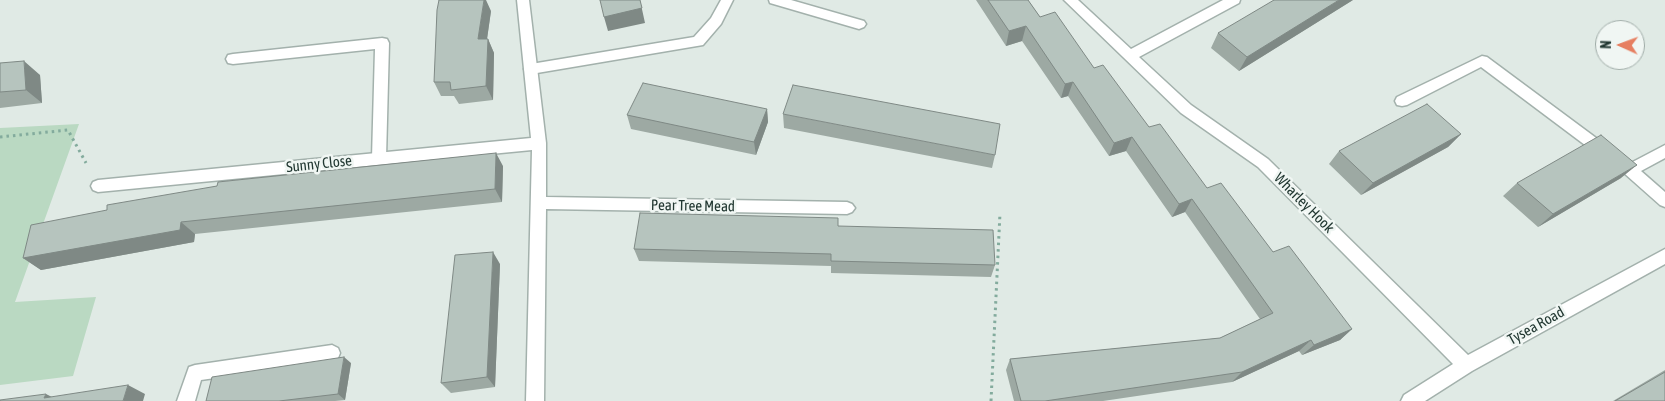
<!DOCTYPE html>
<style>
body{margin:0}
#map{position:relative;width:1665px;height:401px;overflow:hidden;background:#e0eae5;font-family:"Asap Condensed",sans-serif}
canvas{display:block}
.north{position:absolute;left:1595px;top:20px;width:50px;height:50px;box-sizing:border-box;background:#f0f6f3;border:1px solid #9eaaa6;border-radius:50%;rotate:272deg;font-size:14px;font-weight:700;line-height:20px;text-align:center;color:#223832}
.north::after{content:'';display:block;margin:auto;width:18px;height:22px;background:#e67f61;clip-path:polygon(50% 0,100% 100%,50% 72%,0 100%)}
</style>
<div id="map">
<canvas width="1665" height="401"></canvas>
<div class="north">N</div>
</div>
<script>
const c = document.querySelector('canvas').getContext('2d');
c.lineJoin = 'round';
function fill(path, color) { c.fillStyle = color; c.fill(path, 'evenodd'); }
const shape = rows => new Path2D(rows.map(r => 'M' + r).join(''));
function trace(path, color, width, dash) { c.strokeStyle = color; c.lineWidth = width; c.lineCap = dash ? 'butt' : 'round'; c.setLineDash(dash || []); c.stroke(path); }
function label(font, color, halo, rows, align = 'center') {
  c.font = font + ' "Asap Condensed",sans-serif'; c.lineWidth = 5; c.setLineDash([]); c.textBaseline = 'middle'; c.strokeStyle = halo; c.fillStyle = color; for (const [text, x, y, turn = 0] of rows) {
    c.save(); c.translate(x, y); c.rotate((+turn || 0) * Math.PI / 180); c.textAlign = isNaN(turn) ? turn : align; if (halo) c.strokeText(text, 0, 0); c.fillText(text, 0, 0); c.restore();
  }
}
fill(shape([
 [79,124,15,302,96,297,73,376,0,385,0,128]
]), '#bad9c2');
const lane = shape([
 [721,0,733,0,721,24,703,45,531,74,526,73,524,69,526,65,531,64,694,37,711,18,721,0],
 [769,0,791,0,864,21,866,24,864,27,859,29,770,3,769,0],
 [382,38,387,39,389,43,386,158,384,162,379,164,374,162,372,158,375,49,233,64,228,63,226,59,228,55,233,54,382,38],
 [1482,56,1487,57,1611,149,1613,153,1611,157,1606,159,1601,157,1481,67,1407,105,1402,106,1397,105,1395,101,1397,97,1482,56],
 [1665,145,1665,158,1641,171,1665,192,1665,207,1660,205,1625,174,1623,170,1625,166,1665,145],
 [332,345,338,348,340,353,338,358,332,361,201,380,195,401,177,401,189,367,195,365,332,345]
]);
const street = shape([
 [517,0,529,0,546,143,546,197,847,202,852,204,855,208,852,212,847,214,546,209,544,401,526,401,532,150,98,192,93,190,91,186,93,182,98,180,531,138,517,0],
 [1064,0,1078,0,1131,49,1223,0,1240,0,1239,3,1139,57,1191,105,1268,159,1468,355,1665,249,1665,264,1472,371,1425,401,1401,401,1404,395,1453,364,1258,167,1181,113,1064,0]
]);
trace(lane, '#a3b1ac', 3);
trace(street, '#a3b1ac', 3);
trace(shape([
 [0,137,68,130,86,163],
 [991,401,1000,213]
]), '#83ab9d', 3, [2.5, 4]);
fill(lane, '#fff');
fill(street, '#fff');
fill(shape([
 [976,0,1028,0,1040,17,1094,68,1149,127,1207,188,1352,329,1340,340,1302,355,1299,351,1232,382,1103,401,1014,401,1006,370,1010,359,1220,338,1260,319,1185,212,1172,217,1126,151,1109,156,1068,96,1061,98,1022,41,1006,46],
 [1353,0,1239,71,1211,48,1218,33],
 [491,11,487,39,488,39,494,53,493,100,459,104,454,96,441,96,434,82],
 [0,63,40,75,42,103,0,108],
 [767,109,768,122,756,155,631,129,627,115],
 [783,114,995,155,992,168,784,128],
 [1461,134,1448,147,1361,195,1329,164,1339,151],
 [503,166,502,202,195,234,194,242,41,270,23,258,107,210,217,186],
 [1621,178,1538,227,1503,196,1517,183],
 [838,226,995,265,991,277,831,273,831,266,639,261,634,249],
 [500,264,495,387,451,393,441,383],
 [351,363,345,400,335,401,206,401],
 [1665,370,1665,401,1613,401]
]), '#9da9a3');
fill(shape([
 [484,0,486,0,491,11,485,53,478,39],
 [640,0,645,23,608,31,604,17],
 [1339,0,1353,0,1239,71,1247,57],
 [1026,26,1022,41,1006,46,1009,31],
 [488,39,494,53,493,100,486,86],
 [24,61,40,75,42,103,26,90],
 [1073,82,1068,96,1061,98,1065,84],
 [767,109,768,122,756,155,754,142],
 [1461,134,1448,147,1361,195,1373,183],
 [1132,137,1126,151,1109,156,1114,143],
 [496,153,503,166,502,202,495,189],
 [1637,165,1621,178,1538,227,1553,214],
 [1192,199,1185,212,1172,217,1179,204],
 [181,222,195,234,194,242,41,270,23,258],
 [493,252,500,264,495,387,487,377],
 [1352,329,1340,340,1302,355,1314,345],
 [1311,340,1299,351,1232,382,1242,372],
 [344,357,351,363,345,400,338,394],
 [128,385,145,394,143,401,123,401],
 [46,394,60,401,44,398]
]), '#7f8985');
const building = shape([
 [439,0,484,0,478,39,488,39,486,86,451,90,450,82,434,82,437,10,439,0],
 [600,0,640,0,642,8,604,17,600,0],
 [988,0,1028,0,1040,17,1055,12,1094,68,1103,65,1149,127,1160,124,1207,188,1221,183,1273,252,1289,246,1352,329,1314,345,1311,340,1242,372,1045,401,1021,401,1010,359,1220,338,1273,313,1192,199,1179,204,1132,137,1114,143,1073,82,1065,84,1026,26,1009,31,988,0],
 [1274,0,1339,0,1247,57,1218,33,1274,0],
 [24,61,26,90,0,92,0,63,24,61],
 [643,83,767,109,754,142,627,115,643,83],
 [793,85,1000,124,995,155,783,114,793,85],
 [1427,104,1461,134,1373,183,1339,151,1427,104],
 [1601,135,1637,165,1553,214,1517,183,1601,135],
 [496,153,495,189,181,222,180,230,23,258,31,225,107,210,107,205,217,186,218,182,496,153],
 [640,213,838,218,838,226,993,230,995,265,831,261,831,254,634,249,640,213],
 [493,252,487,377,441,383,455,255,493,252],
 [344,357,338,394,279,401,206,401,212,377,344,357],
 [1665,372,1665,401,1615,401,1665,372],
 [128,385,123,401,0,401,0,400,46,394,44,398,128,385]
]);
fill(building, '#b6c4be');
trace(building, '#7f8985', 1);
label('15px', '#223832', '#f0f6f3', [
 ["Sunny Close",319,164,-6],
 ["Wharley Hook",1304,203,45],
 ["Pear Tree Mead",693,206,1],
 ["Tysea Road",1536,326,-29]
]);
</script>
